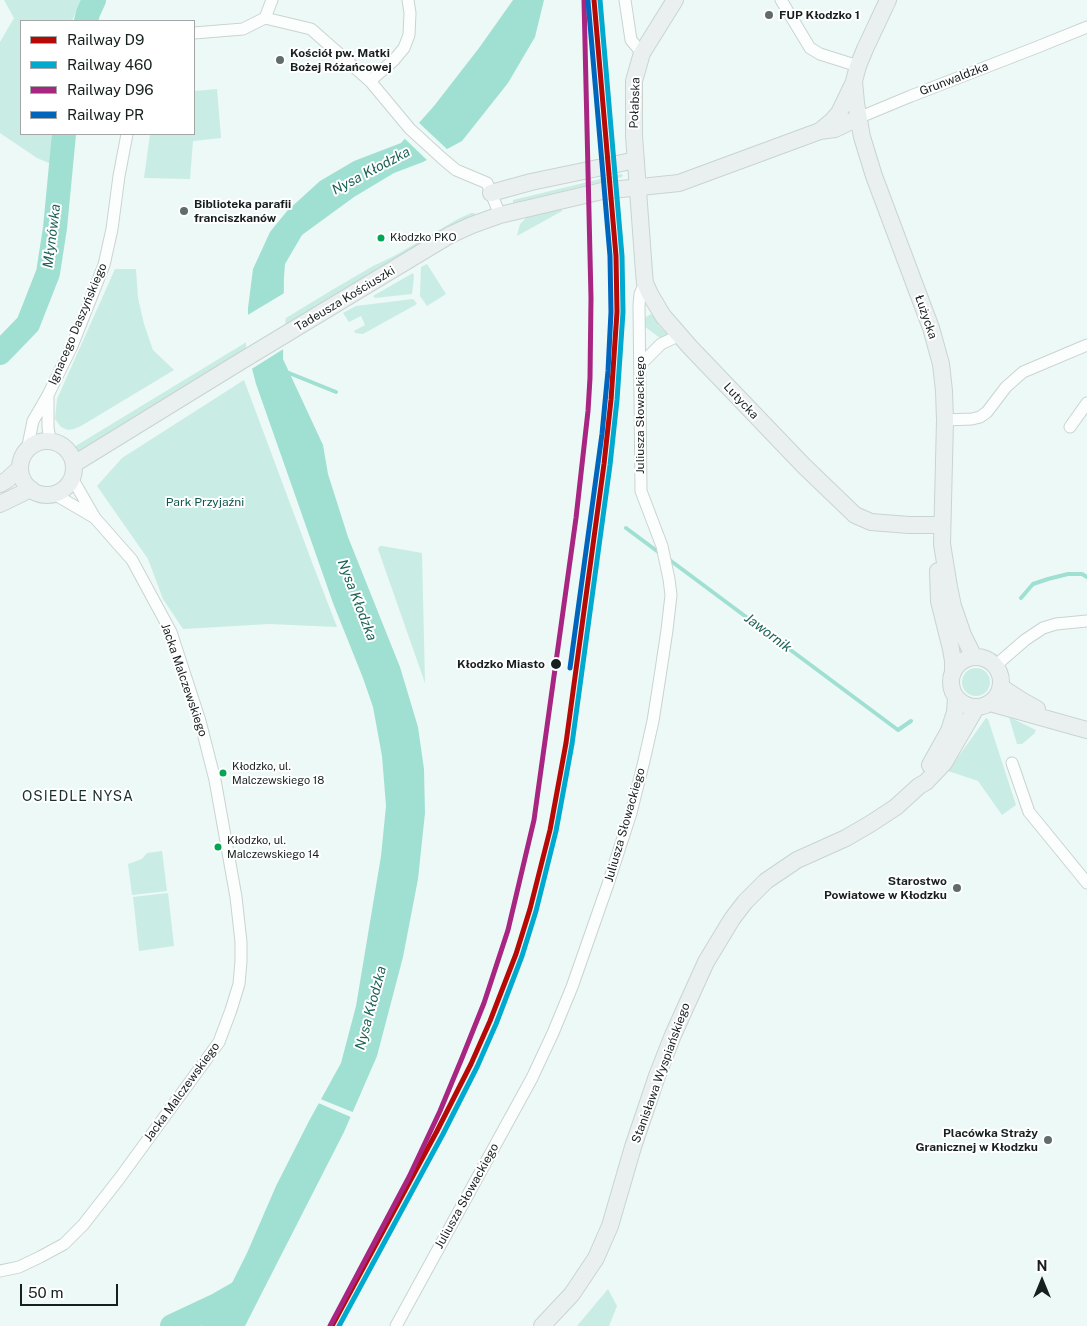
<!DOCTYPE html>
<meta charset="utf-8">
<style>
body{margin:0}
#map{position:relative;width:1087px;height:1326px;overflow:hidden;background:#edf9f6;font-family:"Public Sans",sans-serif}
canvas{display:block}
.legend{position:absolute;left:20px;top:20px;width:175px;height:115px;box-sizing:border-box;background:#fff;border:1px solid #a2a6a5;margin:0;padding:6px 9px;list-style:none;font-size:15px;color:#16201e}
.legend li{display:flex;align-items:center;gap:10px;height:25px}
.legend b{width:25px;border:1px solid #a2a6a5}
.north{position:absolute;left:1017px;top:1256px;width:50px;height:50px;-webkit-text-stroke:4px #fff;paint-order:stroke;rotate:0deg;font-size:14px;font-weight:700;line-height:20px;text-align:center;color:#16201e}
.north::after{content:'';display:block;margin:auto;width:18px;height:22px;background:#16201e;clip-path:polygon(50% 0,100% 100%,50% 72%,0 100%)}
.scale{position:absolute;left:20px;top:1284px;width:98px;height:22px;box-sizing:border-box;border:2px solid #16201e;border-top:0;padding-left:6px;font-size:15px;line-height:18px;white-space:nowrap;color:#16201e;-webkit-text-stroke:4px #fff;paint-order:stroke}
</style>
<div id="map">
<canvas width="1087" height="1326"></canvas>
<ul class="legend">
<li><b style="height:6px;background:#b70a06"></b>Railway D9</li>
<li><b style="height:6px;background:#00a9ce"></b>Railway 460</li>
<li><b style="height:6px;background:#a82682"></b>Railway D96</li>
<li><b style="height:6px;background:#0065bd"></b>Railway PR</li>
</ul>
<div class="north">N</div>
<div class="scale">50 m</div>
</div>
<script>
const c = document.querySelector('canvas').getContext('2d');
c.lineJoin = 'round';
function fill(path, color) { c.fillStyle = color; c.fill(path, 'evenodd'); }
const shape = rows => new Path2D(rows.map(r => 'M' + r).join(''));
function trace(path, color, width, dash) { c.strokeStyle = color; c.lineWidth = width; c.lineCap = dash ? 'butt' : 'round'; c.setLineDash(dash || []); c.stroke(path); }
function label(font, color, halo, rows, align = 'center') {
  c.font = font + ' "Public Sans",sans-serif'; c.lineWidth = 4; c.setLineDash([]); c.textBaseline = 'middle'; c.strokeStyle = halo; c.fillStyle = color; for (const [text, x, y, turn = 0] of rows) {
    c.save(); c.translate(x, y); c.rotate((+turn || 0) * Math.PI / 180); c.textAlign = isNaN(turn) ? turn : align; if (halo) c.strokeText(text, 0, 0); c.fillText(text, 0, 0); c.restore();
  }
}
fill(shape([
 [4,0,81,0,72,21,21,21,21,134,52,134,51,164,37,158,0,133,0,42,14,18],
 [217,89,221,138,193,141,190,179,144,178,150,134,194,134,194,91],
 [621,174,623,175,622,177,513,203,513,200],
 [561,206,562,211,517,236,520,224,529,215],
 [471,213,474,213,476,214,77,453,76,453,74,447,332,290,373,266,394,256,458,219],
 [427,264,446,294,427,306,420,296,421,267],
 [115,269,136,269,138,298,144,324,153,350,174,370,81,426,74,429,68,430,61,427,55,419,57,399],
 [413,273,414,276,412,294,375,298,373,296],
 [413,299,417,304,363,334,355,333,354,331,365,325,361,316,349,322,343,313,356,306],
 [651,314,659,322,658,325,668,335,660,338,644,326,644,318],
 [244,380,313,565,337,627,269,624,183,629,163,599,148,559,97,486,122,458],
 [380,546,382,546,422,553,425,683,378,549],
 '962 682a14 14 0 1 1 28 0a14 14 0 1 1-28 0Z',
 [1009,717,1036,730,1034,734,1022,744,1017,744],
 [986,718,988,719,1016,805,1002,815,978,781,948,771],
 [162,851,167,891,132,895,128,864,142,859,147,853],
 [168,893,174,946,139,951,133,897],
 [608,1289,617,1306,609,1326,577,1326]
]), '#c9ece4');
fill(shape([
 [513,0,544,0,535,37,508,83,462,141,423,162,394,173,354,197,302,235,285,264,284,277,283,359,323,445,328,474,348,537,400,667,418,727,424,769,425,813,418,879,403,957,377,1056,344,1132,245,1326,201,1326,226,1295,247,1253,276,1186,309,1121,341,1063,356,1006,381,856,386,806,382,756,373,707,363,678,333,603,256,384,248,353,248,308,253,269,270,232,287,211,320,181,354,161,401,143,434,106,479,48]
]), '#a0e0d3');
fill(shape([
 [417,121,449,151,429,162,403,137],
 [286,292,285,348,250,370,246,353,246,316],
 [318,1098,355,1113,353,1118,316,1102]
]), '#edf9f6');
trace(shape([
 [285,373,289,373,336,392],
 [626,528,661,554],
 [667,558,898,730,911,721],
 [1021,598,1033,584,1048,579,1068,574,1082,574,1087,577]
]), '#a0e0d3', 4);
trace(shape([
 [86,21,88,13,94,0],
 [0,353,28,324,48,273,55,228,64,134],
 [172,1326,219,1304,240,1292]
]), '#a0e0d3', 24);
const street = shape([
 [625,0,631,40,642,53],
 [781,0,810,48,820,54,858,66],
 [265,18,311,29,370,81,410,129,444,160,456,170,487,183,500,215],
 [265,18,272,0],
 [194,33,243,29,265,18],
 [370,81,394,60,404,48,409,35,410,13,408,0],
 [858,118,911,96,1035,48,1087,27],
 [640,365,661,344,680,335],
 [48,395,48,427,50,441],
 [945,420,972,419,980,417,987,412,1006,387,1023,372,1087,345],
 [1070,427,1087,403],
 [27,450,33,421,48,395,72,346,104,265,112,229,119,176,127,134],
 [54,494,95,518],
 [995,666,1025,640,1043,628,1056,624,1087,621],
 [1012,763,1029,812,1087,883],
 [0,1271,19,1267,40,1257,64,1244,83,1225,119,1179,219,1042,231,1010,239,984,241,961,241,942,236,897,215,780,200,721,171,632,132,560,95,518,72,478],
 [396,1326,532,1078,553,1033,572,987,608,884,631,813,644,761,653,721,661,670,667,630,671,595,669,579,662,546,641,491,639,305,640,294,645,283]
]);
const secondary = shape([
 [675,0,642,53,634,81,634,136,644,272,645,283,650,294,663,316,690,347,804,466,855,515,871,522,909,525,942,525],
 [888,0,865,49,858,66,854,81,856,103,862,137,874,176,931,328,941,364,944,391,945,420,942,544,949,587,953,606,963,635,974,657],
 [820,131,832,121,839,113,854,82],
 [491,193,531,182,636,160],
 '20 468a27 27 0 1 1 54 0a27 27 0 1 1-54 0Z',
 [74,464,238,363,450,235,472,225,500,215,602,191,679,183,820,131,835,129,858,118],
 [0,484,7,480,20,468],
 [0,504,31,489],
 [938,571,939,601,951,649,953,661,953,671],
 '951 682a25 25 0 1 1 50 0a25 25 0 1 1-50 0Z',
 [1001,687,1021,700,1037,709],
 [990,703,1087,730],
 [930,765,949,731,955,712,956,698],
 [542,1326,572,1294,596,1258,610,1226,633,1147,657,1076,673,1035,706,962,732,919,745,902,766,881,797,860,846,838,870,824,896,807,919,786,926,782,944,763,976,708]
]);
trace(street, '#c9d4d1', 13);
trace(secondary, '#c9d4d1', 18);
trace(street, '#fcfefe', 11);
trace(secondary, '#eaf0ef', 16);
trace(shape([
 [332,1326,437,1131,471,1064,490,1021,516,954,530,909,550,830,566,743,604,464,611,400,617,312,616,256,594,0]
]), '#b70a06', 5);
trace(shape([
 [339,1326,443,1134,477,1067,496,1024,522,956,536,911,556,831,572,744,610,465,617,400,623,312,622,256,600,0]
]), '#00a9ce', 5);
trace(shape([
 [330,1326,409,1177,440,1111,462,1058,484,1003,508,930,534,820,576,518,588,411,590,378,591,298,584,0]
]), '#a82682', 5);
trace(shape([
 [570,668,602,434,608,371,611,312,610,256,588,1]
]), '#0065bd', 5);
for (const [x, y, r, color] of [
 [769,15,5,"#616c6a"],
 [280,60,5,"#616c6a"],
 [184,211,5,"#616c6a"],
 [381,238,4.5,"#00a651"],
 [556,664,6,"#16201e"],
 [223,773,4.5,"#00a651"],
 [218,847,4.5,"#00a651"],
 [957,888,5,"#616c6a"],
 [1048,1140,5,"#616c6a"]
]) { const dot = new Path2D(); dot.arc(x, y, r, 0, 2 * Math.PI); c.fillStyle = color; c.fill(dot); trace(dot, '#fff', 2); }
label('11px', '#16201e', '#fff', [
 ["Kłodzko PKO",390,238],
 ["Kłodzko, ul.",232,767],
 ["Malczewskiego 18",232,781],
 ["Kłodzko, ul.",227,841],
 ["Malczewskiego 14",227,855]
], 'left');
label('bold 12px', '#16201e', '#fff', [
 ["FUP Kłodzko 1",779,15],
 ["Kościół pw. Matki",290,53],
 ["Bożej Różańcowej",290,67],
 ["Biblioteka parafii",194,204],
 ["franciszkanów",194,218],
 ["Starostwo",947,881,"right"],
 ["Powiatowe w Kłodzku",947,895,"right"],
 ["Placówka Straży",1038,1133,"right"],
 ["Granicznej w Kłodzku",1038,1147,"right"]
], 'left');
label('12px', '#16201e', '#fff', [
 ["Grunwaldzka",954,79,-21],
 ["Połabska",635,103,-88],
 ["Tadeusza Kościuszki",345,299,-31],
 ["Łużycka",926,317,71],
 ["Ignacego Daszyńskiego",78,324,-67],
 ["Lutycka",741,401,47],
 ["Juliusza Słowackiego",640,415,-90],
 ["Jacka Malczewskiego",184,680,71],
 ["Juliusza Słowackiego",625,825,-74],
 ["Stanisława Wyspiańskiego",661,1073,-70],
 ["Jacka Malczewskiego",182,1092,-54],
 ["Juliusza Słowackiego",467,1196,-61]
]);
label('12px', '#0e584c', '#fff', [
 ["Park Przyjaźni",205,502]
]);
label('bold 12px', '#16201e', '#fff', [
 ["Kłodzko Miasto",545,664]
], 'right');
label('italic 14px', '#1e6357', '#fff', [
 ["Nysa Kłodzka",371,171,-28],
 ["Młynówka",52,236,-83],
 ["Nysa Kłodzka",357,600,69],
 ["Jawornik",768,633,37],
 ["Nysa Kłodzka",371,1008,-75]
]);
c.letterSpacing = '1px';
label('14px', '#19302b', '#fff', [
 ["OSIEDLE NYSA",78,797]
]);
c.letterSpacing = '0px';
</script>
